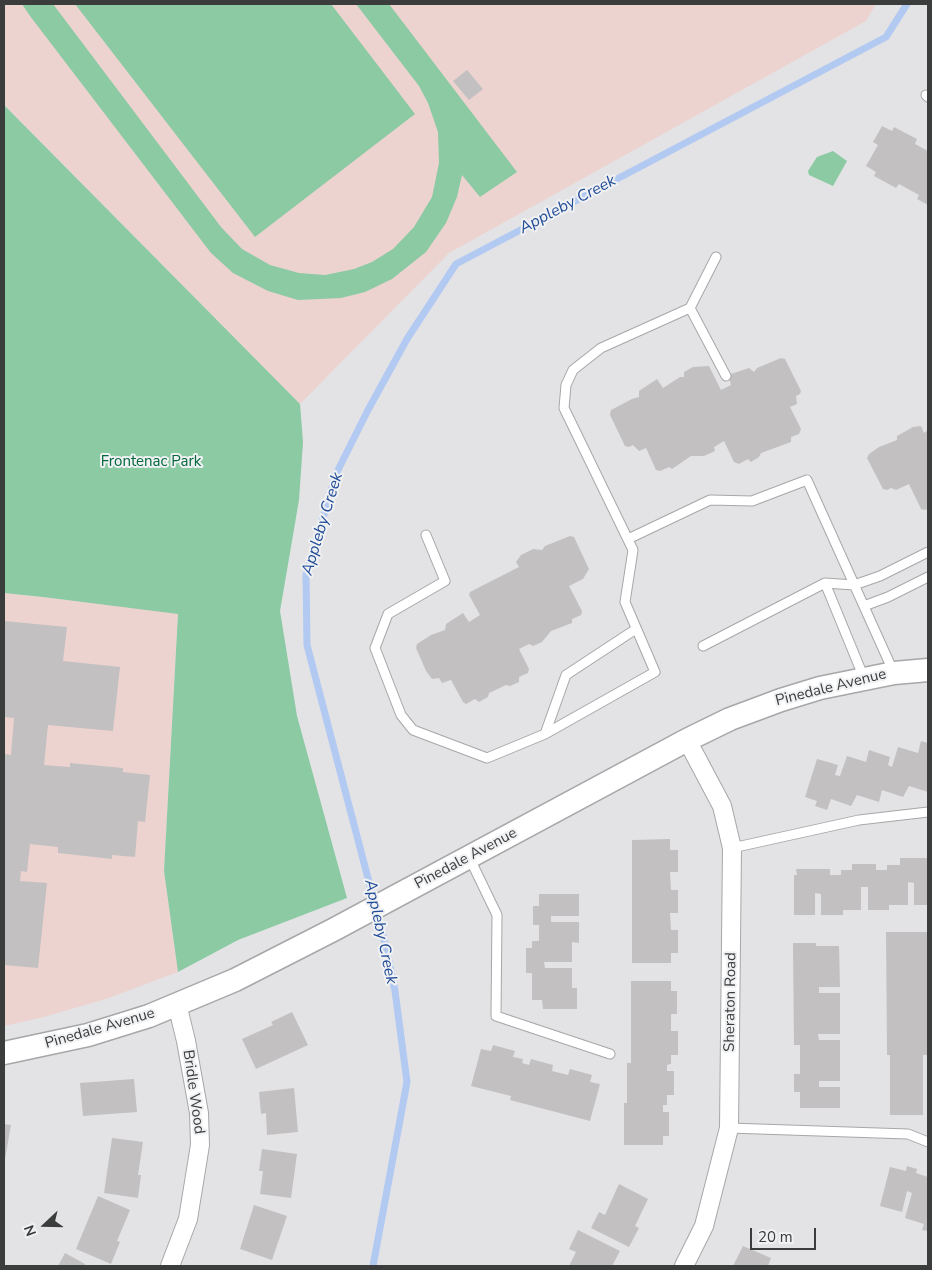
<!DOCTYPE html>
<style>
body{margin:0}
#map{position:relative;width:932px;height:1270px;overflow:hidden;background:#e3e3e5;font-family:"Nunito Sans",sans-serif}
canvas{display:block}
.frame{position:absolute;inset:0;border:5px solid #3b3c3c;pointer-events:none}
.north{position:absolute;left:20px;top:1200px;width:50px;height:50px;-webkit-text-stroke:4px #f0f1f3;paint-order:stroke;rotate:249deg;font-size:14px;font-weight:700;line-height:20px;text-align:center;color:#3b3c3c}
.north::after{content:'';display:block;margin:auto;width:18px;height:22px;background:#3b3c3c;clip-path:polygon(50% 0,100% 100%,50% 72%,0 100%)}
.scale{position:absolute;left:750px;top:1228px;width:66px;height:22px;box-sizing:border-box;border:2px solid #3b3c3c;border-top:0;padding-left:6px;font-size:15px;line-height:18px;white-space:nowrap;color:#3b3c3c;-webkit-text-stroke:4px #f0f1f3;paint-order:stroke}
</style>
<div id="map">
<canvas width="932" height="1270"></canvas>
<div class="frame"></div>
<div class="north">N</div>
<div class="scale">20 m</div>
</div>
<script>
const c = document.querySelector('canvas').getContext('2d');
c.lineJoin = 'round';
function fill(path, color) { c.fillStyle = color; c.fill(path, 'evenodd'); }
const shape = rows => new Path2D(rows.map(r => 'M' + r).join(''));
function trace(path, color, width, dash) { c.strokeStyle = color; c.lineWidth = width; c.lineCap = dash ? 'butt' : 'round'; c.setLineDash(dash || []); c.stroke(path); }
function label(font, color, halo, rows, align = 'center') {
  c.font = font + ' "Nunito Sans",sans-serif'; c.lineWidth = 4; c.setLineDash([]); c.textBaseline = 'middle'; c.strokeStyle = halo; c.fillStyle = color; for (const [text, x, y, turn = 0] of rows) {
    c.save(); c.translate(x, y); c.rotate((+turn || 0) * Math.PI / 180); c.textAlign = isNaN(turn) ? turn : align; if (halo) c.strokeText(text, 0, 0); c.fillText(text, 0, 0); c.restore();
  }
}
fill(shape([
 [4,4,876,4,866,21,449,253,300,404,4,105],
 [4,593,43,597,178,613,164,871,178,972,109,998,44,1017,4,1026]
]), '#edd3d0');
fill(shape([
 [22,4,53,4,221,227,242,249,270,265,299,273,325,275,354,269,372,262,393,249,414,227,432,197,439,163,438,132,428,103,419,86,356,4,389,4,517,172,480,197,462,175,457,197,446,223,426,252,392,279,365,292,341,298,298,300,268,291,233,273,211,253,30,16],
 [75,4,331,4,415,114,255,237],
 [4,105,300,404,303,442,299,500,280,611,297,716,347,898,238,940,178,972,164,871,178,614,43,597,4,593],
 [833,151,847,161,833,186,809,175,808,171,817,157]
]), '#8bcaa3');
trace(shape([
 [373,1266,407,1082,395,991,386,947,307,645,306,575,336,474,368,410,407,339,456,264,886,37,907,4]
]), '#b2c9f2', 7);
fill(shape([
 [467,70,483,89,469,100,453,81],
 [882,126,892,131,894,127,917,139,915,144,928,151,928,205,917,199,919,195,899,184,896,188,874,176,876,172,866,166,878,145,873,142],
 [781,358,785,359,801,391,800,394,796,396,797,404,790,407,801,429,799,434,791,437,791,442,761,453,759,457,751,462,748,459,739,464,734,462,724,441,714,447,715,451,704,456,691,456,672,469,669,467,660,471,656,470,646,448,639,451,633,445,629,447,625,446,610,415,611,410,632,399,639,397,639,391,657,379,663,388,680,377,684,377,684,372,693,367,709,366,721,390,731,385,728,375,749,368,754,372,757,368],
 [921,426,924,433,928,430,928,509,925,510,921,509,909,484,896,490,891,488,887,490,883,489,867,458,869,454,879,447,897,440,897,436,913,427],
 [570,536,574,537,589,569,583,579,569,586,582,611,581,615,572,619,572,623,551,631,542,642,533,646,529,644,519,649,529,669,528,673,519,677,519,682,510,686,506,685,489,693,488,697,479,702,475,699,466,704,463,702,451,680,442,683,439,678,432,679,426,671,416,648,417,644,431,635,445,630,446,624,463,613,469,622,480,615,469,595,470,592,519,567,516,562,521,555,533,549,542,550,545,546],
 [4,621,67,627,63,661,120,667,113,731,48,725,44,765,70,767,70,763,123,768,123,772,150,775,145,822,138,821,135,857,112,855,112,859,58,853,58,847,30,844,27,872,21,871,20,881,47,883,38,968,4,965,4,754,11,755,14,718,4,717],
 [921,741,928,743,928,792,909,786,903,797,882,790,879,802,857,795,851,806,831,799,827,810,815,806,817,801,805,797,817,759,838,765,835,775,840,776,847,756,866,762,869,750,890,757,888,765,892,767,898,747,918,753],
 [670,839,670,850,678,850,678,872,670,872,671,890,678,890,678,913,670,913,671,930,678,930,678,953,671,953,671,963,632,963,632,840],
 [900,858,928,858,928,905,914,905,914,883,908,882,908,905,889,905,889,910,868,910,868,887,861,887,861,910,843,910,843,915,821,915,821,894,815,893,815,915,794,915,794,875,797,875,796,869,830,869,830,875,841,875,841,870,852,870,852,864,876,864,876,870,887,870,887,865,900,865],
 [539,894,579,894,579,916,551,916,551,922,579,922,579,943,572,942,572,962,544,962,545,968,572,968,572,988,577,988,577,1009,543,1009,542,1000,532,1000,532,973,526,973,526,948,532,948,532,941,539,941,539,925,533,925,533,906,539,906],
 [886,932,927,932,927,942,928,942,927,982,928,982,928,1005,927,1005,928,1046,927,1046,927,1055,923,1055,923,1115,890,1115,890,1055,887,1055],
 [793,943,816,943,816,946,839,946,840,987,819,987,819,993,840,993,840,1034,818,1034,819,1040,840,1040,840,1081,819,1081,819,1087,840,1087,840,1108,800,1108,800,1092,794,1092,794,1074,800,1074,800,1045,794,1045],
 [631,981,671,981,671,991,677,991,677,1014,671,1014,671,1031,678,1031,678,1055,671,1055,671,1064,667,1065,667,1071,674,1071,674,1095,667,1095,667,1105,663,1105,663,1112,669,1112,669,1136,663,1136,663,1145,624,1145,624,1103,627,1103,627,1063,631,1063],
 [292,1012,308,1045,256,1069,242,1039,273,1025,271,1022],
 [493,1045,515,1051,513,1057,523,1059,522,1063,529,1065,531,1059,553,1065,552,1071,568,1075,570,1069,592,1075,590,1082,600,1084,590,1121,510,1100,511,1096,471,1086,481,1049,491,1051],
 [134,1079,137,1112,83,1116,80,1083],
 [294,1088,298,1132,267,1135,266,1113,261,1114,259,1092],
 [4,1124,11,1125,5,1159,4,1159],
 [112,1138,143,1142,138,1175,141,1175,138,1198,104,1193],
 [262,1149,297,1154,291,1198,260,1194,263,1171,259,1171],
 [907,1166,917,1169,916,1173,928,1177,928,1231,922,1230,924,1224,905,1218,912,1193,907,1191,902,1212,880,1206,890,1167,906,1171],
 [619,1184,648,1199,635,1226,639,1228,629,1247,591,1228,599,1212,605,1215],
 [98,1196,130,1210,117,1241,120,1242,111,1264,76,1249],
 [254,1205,287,1216,272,1260,240,1249],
 [578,1230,620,1251,612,1266,569,1266,576,1252,569,1249],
 [743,1246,771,1258,768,1266,733,1266],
 [65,1253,85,1264,84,1266,58,1266]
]), '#c2c0c1');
const service = shape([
 [926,95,928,97],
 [690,308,716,257],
 [426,535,445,581,388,614,375,648,401,715,413,730,487,758,545,734,655,672,625,602,633,550,564,408,566,385,573,370,601,348,690,308,726,376],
 [628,539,710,500,752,501,807,480,894,673],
 [825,583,864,678],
 [864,606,888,597,928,577],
 [703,646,825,583,854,585,880,576,928,552],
 [545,734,566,675,636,629],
 [732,848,859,820,928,812],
 [469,857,497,915,496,1016,610,1054],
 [729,1128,908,1134,928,1142]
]);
const minor = shape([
 [170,1266,188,1219,200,1145,199,1113,186,1041,177,1004],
 [684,1266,704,1226,729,1128,732,848,722,806,687,740]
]);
const tertiary = shape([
 [4,1053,88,1035,149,1016,235,980,333,930,687,740,730,719,781,700,820,688,894,673,928,670]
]);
trace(service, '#a6a7a8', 11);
trace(minor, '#a6a7a8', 20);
trace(tertiary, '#a6a7a8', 25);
trace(service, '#fff', 9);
trace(minor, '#fff', 18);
trace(tertiary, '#fff', 22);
label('15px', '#01673d', '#f0f1f3', [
 ["Frontenac Park",151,462]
]);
label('15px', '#3b3c3c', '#f0f1f3', [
 ["Pinedale Avenue",831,688,-14],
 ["Pinedale Avenue",466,859,-28],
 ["Sheraton Road",731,1002,-89],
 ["Pinedale Avenue",100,1029,-16],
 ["Bridle Wood",193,1092,82]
]);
label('italic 16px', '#204b97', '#f0f1f3', [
 ["Appleby Creek",568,205,-28],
 ["Appleby Creek",323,524,-73],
 ["Appleby Creek",380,932,78]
]);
</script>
